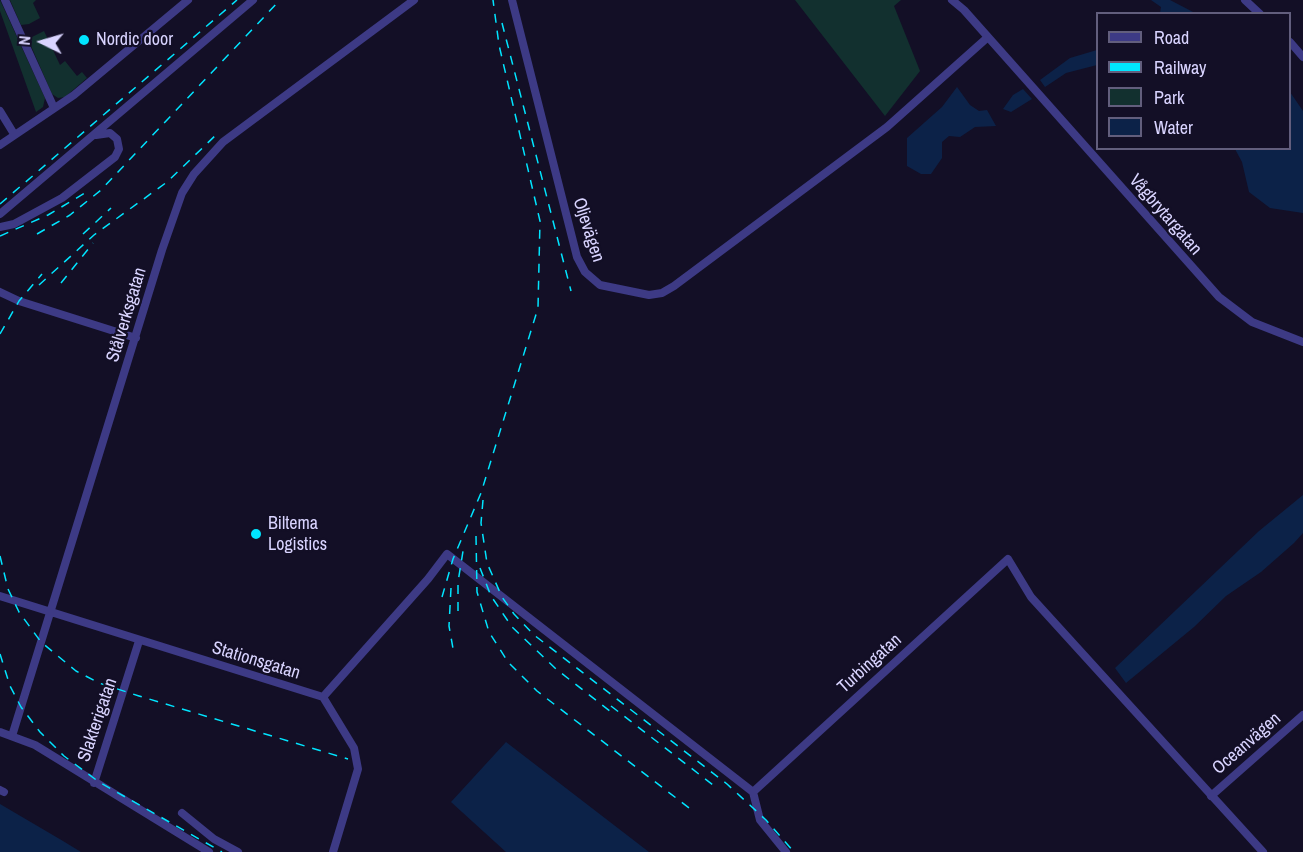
<!DOCTYPE html>
<meta charset="utf-8">
<style>
body{margin:0}
#map{position:relative;width:1303px;height:852px;overflow:hidden;background:#130f26;font-family:"Archivo Narrow",sans-serif}
canvas{display:block}
.legend{position:absolute;left:1096px;top:12px;width:195px;height:138px;box-sizing:border-box;background:#130f26;border:2px solid #625e7d;margin:0;padding:8px 10px;list-style:none;font-size:18px;color:#d9d4ff}
.legend li{display:flex;align-items:center;gap:12px;height:30px}
.legend b{width:30px;border:2px solid #625e7d}
.north{position:absolute;left:12px;top:12px;width:60px;height:60px;-webkit-text-stroke:4px #130f26;paint-order:stroke;rotate:275deg;font-size:16px;font-weight:700;line-height:24px;text-align:center;color:#d9d4ff}
.north::after{content:'';display:block;margin:auto;width:21px;height:27px;background:#d9d4ff;clip-path:polygon(50% 0,100% 100%,50% 72%,0 100%)}
</style>
<div id="map">
<canvas width="1303" height="852"></canvas>
<ul class="legend">
<li><b style="height:8px;background:#3d3a85"></b>Road</li>
<li><b style="height:8px;background:#00e5ff"></b>Railway</li>
<li><b style="height:16px;background:#12302f"></b>Park</li>
<li><b style="height:16px;background:#0c2248"></b>Water</li>
</ul>
<div class="north">N</div>
</div>
<script>
const c = document.querySelector('canvas').getContext('2d');
c.lineJoin = 'round';
function fill(path, color) { c.fillStyle = color; c.fill(path, 'evenodd'); }
const shape = rows => new Path2D(rows.map(r => 'M' + r).join(''));
function trace(path, color, width, dash) { c.strokeStyle = color; c.lineWidth = width; c.lineCap = dash ? 'butt' : 'round'; c.setLineDash(dash || []); c.stroke(path); }
function label(font, color, halo, rows, align = 'center') {
  c.font = font + ' "Archivo Narrow",sans-serif'; c.lineWidth = 4.5; c.setLineDash([]); c.textBaseline = 'middle'; c.strokeStyle = halo; c.fillStyle = color; for (const [text, x, y, turn = 0] of rows) {
    c.save(); c.translate(x, y); c.rotate((+turn || 0) * Math.PI / 180); c.textAlign = isNaN(turn) ? turn : align; if (halo) c.strokeText(text, 0, 0); c.fillText(text, 0, 0); c.restore();
  }
}
fill(shape([
 [0,0,45,98,43,107,36,112,0,11],
 [10,0,36,0,33,3,40,18,29,24,21,25],
 [795,0,901,0,894,6,920,71,885,116],
 [44,31,60,65,65,61,77,76,82,72,87,78,65,97,58,98,52,94,28,39]
]), '#12302f');
fill(shape([
 [1151,0,1170,0,1195,13,1160,13,1161,7],
 [1097,50,1097,65,1066,73,1045,87,1040,80,1070,58],
 [957,87,970,105,979,111,987,110,996,126,975,127,960,137,949,136,942,142,942,158,931,174,921,174,907,166,907,138,942,107],
 [1023,89,1032,99,1011,112,1003,109,1013,95],
 [1290,92,1303,111,1303,213,1270,208,1249,192,1242,162,1235,149,1290,148],
 [1303,495,1303,533,1294,543,1261,572,1226,596,1194,627,1126,683,1115,668,1259,531],
 [506,742,649,852,506,852,451,802],
 [0,804,63,841,81,852,0,852]
]), '#0c2248');
trace(shape([
 [5,0,54,108],
 [512,0,577,257,585,272,600,285,649,295,662,293,674,286,887,127,988,37],
 [952,0,964,10,1219,297,1252,322,1303,342],
 [1245,0,1260,14],
 [1290,42,1303,57],
 [0,111,14,134],
 [0,145,74,95,188,0],
 [0,214,253,0],
 [0,227,14,224,62,198,115,157,119,149,117,139,110,133,96,135],
 [0,292,19,301,136,338],
 [0,596,323,697],
 [323,697,428,579,447,554,753,792,1008,559,1031,597,1263,852],
 [323,697,354,748,358,769,333,852],
 [0,732,35,745,209,852],
 [12,736,162,250,182,193,194,174,223,142,414,0],
 [94,783,139,641],
 [0,790,4,792],
 [753,792,760,820,786,852],
 [1211,796,1303,715],
 [182,813,214,839,238,852]
]), '#3d3a85', 8);
trace(shape([
 [502,23,571,291],
 [0,204,237,0],
 [37,234,70,215,101,190,280,0],
 [83,234,111,208],
 [0,236,48,215,90,190],
 [61,283,93,243],
 [39,285,94,235,167,182,218,133],
 [0,334,19,301,42,274],
 [483,500,481,523,487,563,502,597,514,614,534,635,727,784,766,820,794,852],
 [476,536,477,592,489,632,508,662,537,691,693,811],
 [0,556,8,589,19,612,41,642,76,671,99,683,139,696,348,759],
 [480,568,491,596,512,627,556,669,615,715],
 [451,588,449,626,454,654],
 [442,597,453,559,481,493,538,308,540,221,499,45,493,0],
 [458,611,458,582,464,545],
 [0,654,10,686,21,707,40,732,64,756,99,782,222,852],
 [611,706,713,785]
]), '#00e5ff', 1.5, [9, 8]);
for (const [x, y, r, color] of [
 [84,40,6,"#00e5ff"],
 [256,534,6,"#00e5ff"]
]) { const dot = new Path2D(); dot.arc(x, y, r, 0, 2 * Math.PI); c.fillStyle = color; c.fill(dot); trace(dot, '#130f26', 2); }
label('18px', '#d9d4ff', '#130f26', [
 ["Nordic door",96,40],
 ["Biltema",268,524],
 ["Logistics",268,545]
], 'left');
label('18px', '#d9d4ff', '#130f26', [
 ["Vågbrytargatan",1165,215,49],
 ["Oljevägen",588,230,72],
 ["Stålverksgatan",127,315,-73],
 ["Stationsgatan",256,661,17],
 ["Turbingatan",870,664,-42],
 ["Slakterigatan",98,720,-71],
 ["Oceanvägen",1247,744,-41]
]);
</script>
